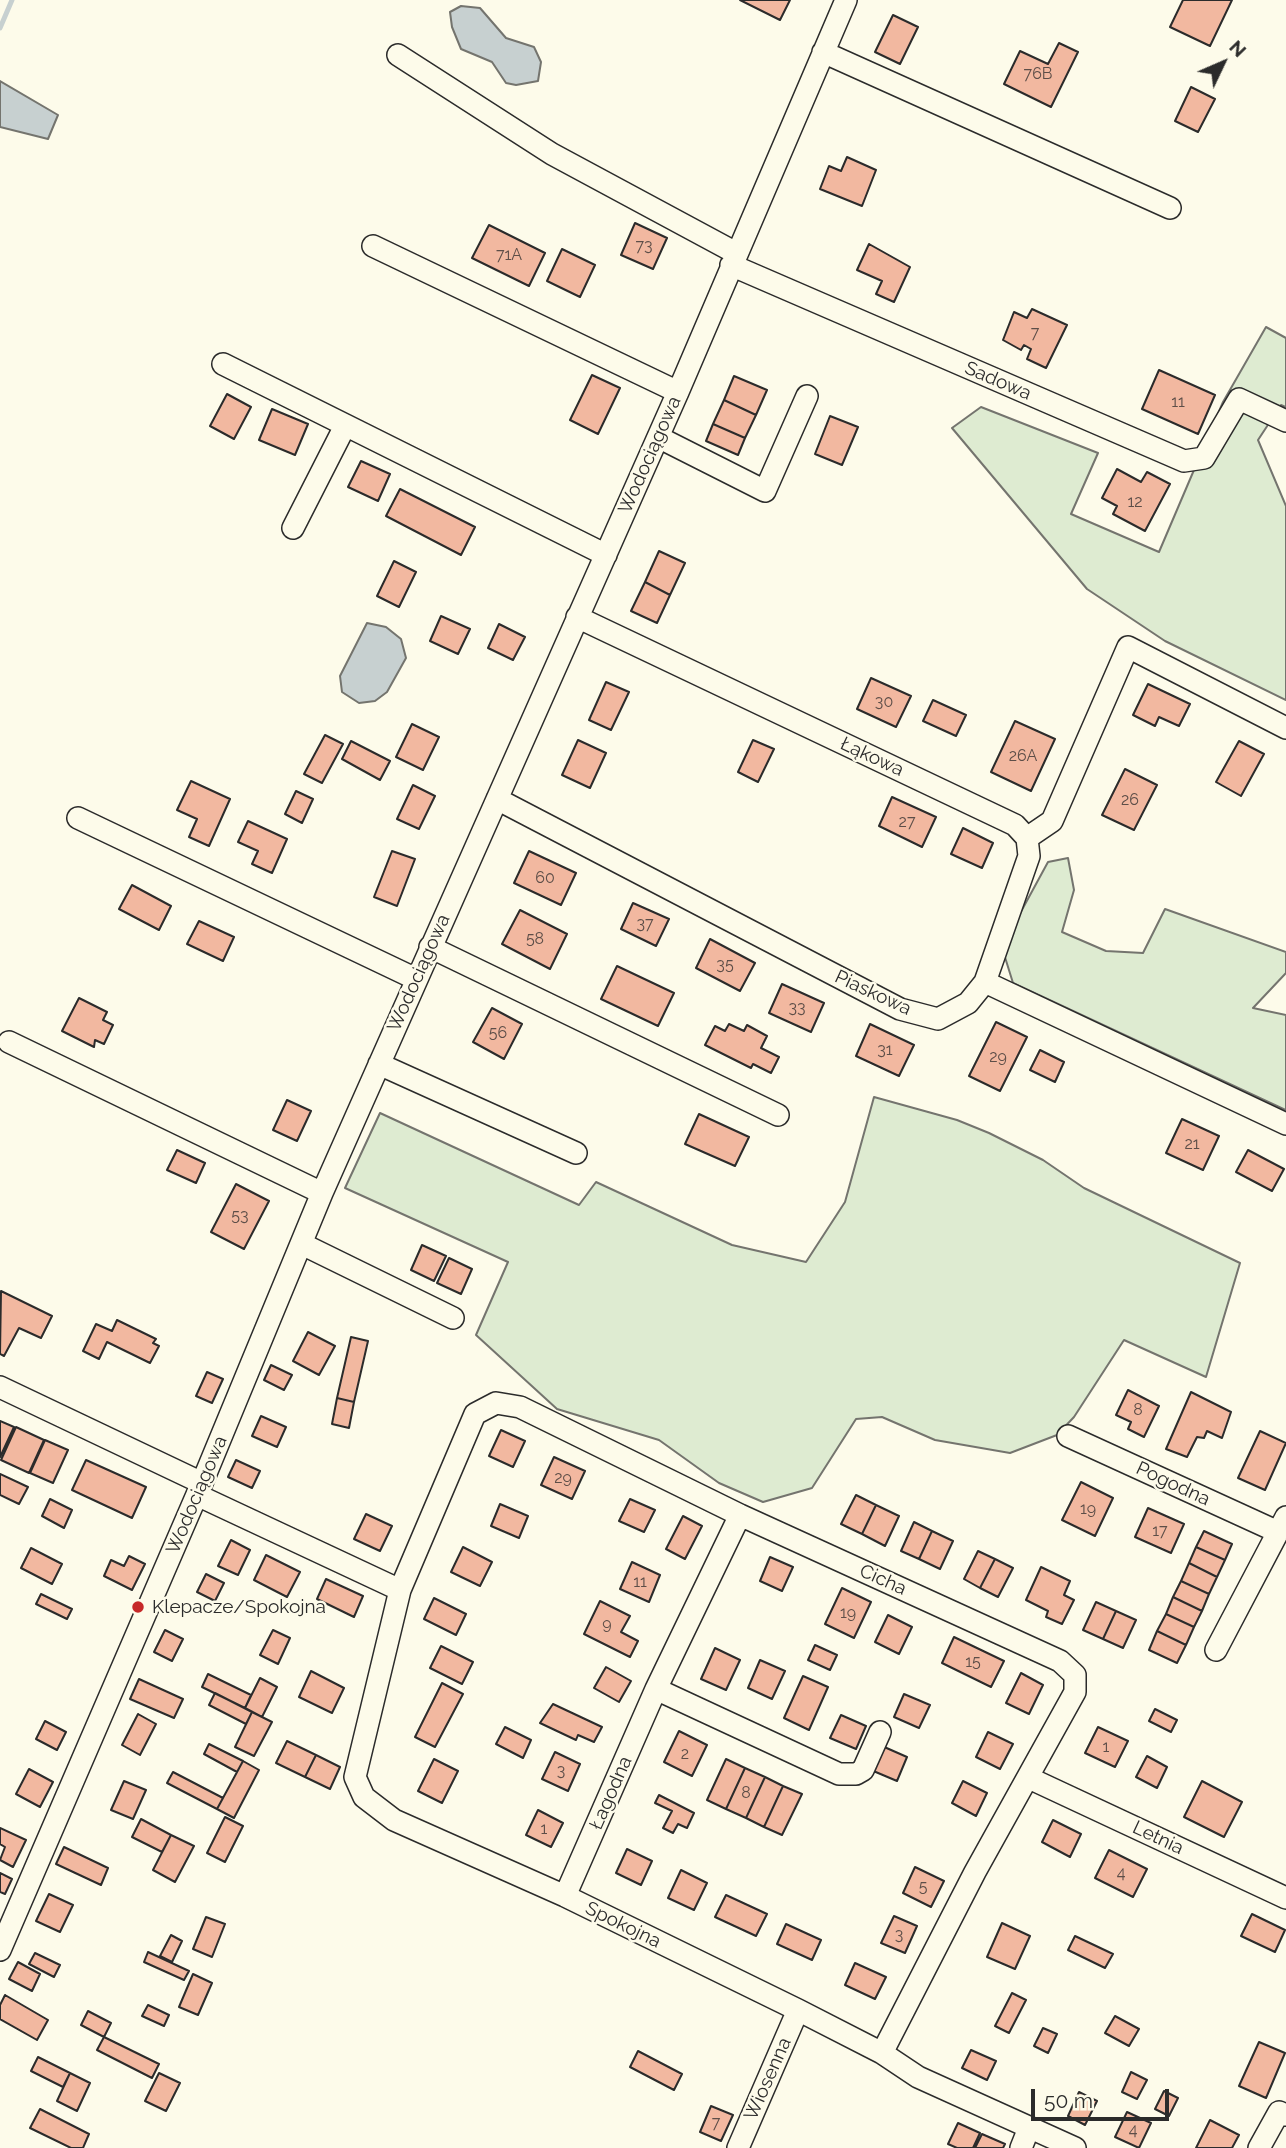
<!DOCTYPE html>
<meta charset="utf-8">
<style>
body{margin:0}
#map{position:relative;width:1286px;height:2148px;overflow:hidden;background:#fdfbea;font-family:Raleway,sans-serif}
canvas{display:block}
.north{position:absolute;left:1188px;top:28px;width:70px;height:70px;-webkit-text-stroke:5px #fdfbea;paint-order:stroke;rotate:46deg;font-size:19px;font-weight:700;line-height:28px;text-align:center;color:#2b2b2b}
.north::after{content:'';display:block;margin:auto;width:24px;height:32px;background:#2b2b2b;clip-path:polygon(50% 0,100% 100%,50% 72%,0 100%)}
.scale{position:absolute;left:1031px;top:2089px;width:138px;height:32px;box-sizing:border-box;border:4px solid #2b2b2b;border-top:0;padding-left:9px;font-size:21px;line-height:24px;white-space:nowrap;color:#2b2b2b;-webkit-text-stroke:5px #fdfbea;paint-order:stroke}
</style>
<div id="map">
<canvas width="1286" height="2148"></canvas>
<div class="north">N</div>
<div class="scale">50 m</div>
</div>
<script>
const c = document.querySelector('canvas').getContext('2d');
c.lineJoin = 'round';
function fill(path, color) { c.fillStyle = color; c.fill(path, 'evenodd'); }
const shape = rows => new Path2D(rows.map(r => 'M' + r).join(''));
function trace(path, color, width, dash) { c.strokeStyle = color; c.lineWidth = width; c.lineCap = dash ? 'butt' : 'round'; c.setLineDash(dash || []); c.stroke(path); }
function label(font, color, halo, rows, align = 'center') {
  c.font = font + ' Raleway,sans-serif'; c.lineWidth = 5; c.setLineDash([]); c.textBaseline = 'middle'; c.strokeStyle = halo; c.fillStyle = color; for (const [text, x, y, turn = 0] of rows) {
    c.save(); c.translate(x, y); c.rotate((+turn || 0) * Math.PI / 180); c.textAlign = isNaN(turn) ? turn : align; if (halo) c.strokeText(text, 0, 0); c.fillText(text, 0, 0); c.restore();
  }
}
const green = shape([
 [1266,327,1286,338,1286,407,1281,405,1258,440,1286,506,1286,700,1165,641,1087,589,952,428,981,407,1098,453,1071,514,1159,552,1223,402,1266,327],
 [1068,858,1074,890,1062,932,1106,951,1143,953,1165,909,1286,952,1286,973,1253,1008,1286,1015,1286,1110,1013,983,1004,954,1017,919,1048,862,1068,858],
 [874,1097,957,1120,989,1133,1043,1160,1084,1188,1240,1263,1206,1377,1124,1340,1074,1417,1057,1435,1010,1453,935,1440,882,1417,856,1419,812,1488,763,1502,719,1483,659,1440,557,1409,476,1335,508,1262,345,1188,380,1113,579,1205,596,1182,732,1245,806,1262,845,1202,874,1097]
]);
fill(green, '#deebd1');
trace(green, '#74746e', 2);
const water = shape([
 [461,6,480,8,506,38,534,47,541,62,538,81,516,85,506,83,492,62,461,49,452,27,450,12,461,6],
 [0,81,58,115,48,139,0,127,0,81],
 [367,623,386,627,401,639,406,658,387,692,375,701,359,703,342,692,340,676,367,623]
]);
fill(water, '#c7d0d0');
trace(water, '#74746e', 2);
trace(shape([
 [0,28,12,0]
]), '#c7d0d0', 5);
const building = shape([
 [740,0,790,0,780,20,740,0],
 [1183,0,1232,0,1210,46,1170,27,1183,0],
 [893,15,918,27,900,64,875,52,893,15],
 [1059,43,1078,52,1051,107,1004,84,1020,51,1048,64,1059,43],
 [1191,87,1215,99,1198,132,1175,121,1191,87],
 [847,157,876,170,862,206,820,189,829,166,841,171,847,157],
 [635,223,667,238,653,269,621,255,635,223],
 [489,225,545,253,529,286,472,258,489,225],
 [869,244,910,267,894,302,876,294,882,281,857,270,869,244],
 [562,249,595,265,580,297,547,281,562,249],
 [1032,309,1067,325,1046,368,1027,359,1031,349,1024,345,1021,350,1003,340,1014,312,1027,318,1032,309],
 [1159,370,1215,395,1198,434,1142,409,1159,370],
 [592,375,620,388,598,434,570,420,592,375],
 [734,376,767,390,756,415,724,400,734,376],
 [227,394,251,407,234,439,210,426,227,394],
 [724,400,756,415,745,438,713,424,724,400],
 [272,409,308,424,295,455,259,440,272,409],
 [830,416,858,427,842,465,815,454,830,416],
 [713,424,745,438,738,455,706,441,713,424],
 [361,461,390,474,378,501,348,487,361,461],
 [1117,469,1141,482,1147,472,1170,484,1145,531,1113,514,1117,506,1102,498,1117,469],
 [400,489,475,527,461,555,386,516,400,489],
 [659,551,685,563,670,595,645,582,659,551],
 [394,561,416,572,399,607,377,596,394,561],
 [645,582,670,595,657,623,631,611,645,582],
 [441,616,470,629,458,654,430,641,441,616],
 [499,624,525,637,513,660,488,648,499,624],
 [871,678,911,696,896,727,857,709,871,678],
 [606,682,629,692,611,730,589,720,606,682],
 [1148,684,1190,704,1179,726,1159,717,1155,726,1133,715,1148,684],
 [933,700,966,715,956,736,923,721,933,700],
 [1015,721,1055,739,1031,791,991,772,1015,721],
 [412,724,439,737,423,770,396,757,412,724],
 [325,735,343,744,322,783,304,774,325,735],
 [578,740,606,753,590,788,562,775,578,740],
 [753,740,774,749,758,782,738,772,753,740],
 [351,741,390,761,380,780,342,759,351,741],
 [1239,741,1264,754,1241,796,1216,782,1239,741],
 [1125,769,1157,785,1134,830,1102,815,1125,769],
 [191,781,230,799,209,846,189,837,197,819,177,810,191,781],
 [413,785,435,796,419,829,397,819,413,785],
 [296,791,313,799,302,823,285,814,296,791],
 [892,797,936,817,922,847,879,826,892,797],
 [248,821,287,839,272,873,252,864,258,851,238,842,248,821],
 [963,828,993,843,982,868,951,854,963,828],
 [392,851,415,859,397,906,374,897,392,851],
 [529,851,576,873,561,905,514,883,529,851],
 [132,885,171,906,159,930,119,909,132,885],
 [633,903,669,919,656,946,621,929,633,903],
 [520,910,567,934,550,969,502,944,520,910],
 [199,921,234,937,223,961,187,944,199,921],
 [710,939,755,963,740,991,696,968,710,939],
 [617,966,674,993,658,1026,601,999,617,966],
 [782,984,824,1003,811,1032,769,1013,782,984],
 [79,998,107,1012,103,1020,113,1025,104,1044,95,1040,94,1047,62,1031,79,998],
 [492,1008,522,1024,504,1059,473,1042,492,1008],
 [996,1022,1027,1037,1000,1091,969,1076,996,1022],
 [729,1024,744,1031,747,1025,767,1036,761,1048,779,1057,771,1073,753,1064,751,1068,705,1045,715,1026,725,1031,729,1024],
 [870,1024,914,1045,899,1076,856,1056,870,1024],
 [1040,1050,1064,1062,1055,1082,1030,1070,1040,1050],
 [287,1100,311,1111,297,1141,273,1130,287,1100],
 [699,1114,749,1137,735,1166,685,1144,699,1114],
 [1182,1119,1219,1136,1203,1170,1166,1153,1182,1119],
 [177,1150,205,1163,196,1183,167,1170,177,1150],
 [1248,1150,1284,1169,1272,1191,1236,1172,1248,1150],
 [236,1184,269,1201,244,1249,211,1232,236,1184],
 [422,1245,446,1256,434,1281,411,1270,422,1245],
 [449,1258,472,1269,461,1294,437,1283,449,1258],
 [1,1291,52,1316,41,1338,19,1328,4,1356,0,1354,1,1291],
 [117,1320,156,1339,153,1343,159,1346,150,1363,107,1342,99,1359,83,1351,96,1324,112,1331,117,1320],
 [308,1332,335,1346,319,1375,293,1361,308,1332],
 [351,1337,368,1341,354,1402,337,1398,351,1337],
 [271,1365,292,1375,284,1390,264,1380,271,1365],
 [207,1372,223,1379,212,1403,196,1396,207,1372],
 [1128,1390,1159,1406,1144,1437,1128,1429,1131,1422,1116,1415,1128,1390],
 [1191,1392,1231,1412,1222,1438,1207,1431,1204,1438,1197,1437,1187,1457,1166,1449,1191,1392],
 [337,1398,354,1402,349,1428,332,1424,337,1398],
 [261,1416,286,1427,277,1447,252,1436,261,1416],
 [0,1421,14,1427,0,1457,0,1421],
 [16,1427,44,1440,29,1473,1,1460,16,1427],
 [501,1430,525,1441,513,1467,489,1456,501,1430],
 [1260,1431,1286,1443,1265,1490,1238,1478,1260,1431],
 [45,1440,68,1450,53,1483,30,1473,45,1440],
 [554,1457,585,1471,572,1499,541,1485,554,1457],
 [86,1460,146,1487,132,1518,72,1490,86,1460],
 [236,1460,260,1471,252,1488,228,1477,236,1460],
 [0,1474,28,1487,19,1504,0,1495,0,1474],
 [1081,1482,1113,1498,1095,1536,1062,1520,1081,1482],
 [856,1495,876,1505,862,1534,841,1524,856,1495],
 [50,1499,72,1510,64,1528,42,1516,50,1499],
 [630,1499,655,1510,644,1532,619,1521,630,1499],
 [500,1504,528,1516,519,1538,491,1526,500,1504],
 [876,1505,899,1516,885,1546,862,1534,876,1505],
 [1148,1508,1184,1524,1171,1553,1135,1537,1148,1508],
 [366,1514,392,1526,380,1551,354,1539,366,1514],
 [683,1516,702,1526,685,1559,666,1549,683,1516],
 [914,1522,932,1531,919,1559,901,1551,914,1522],
 [932,1531,953,1541,940,1569,919,1559,932,1531],
 [1204,1531,1232,1544,1225,1560,1196,1547,1204,1531],
 [231,1540,250,1550,238,1575,218,1566,231,1540],
 [463,1547,492,1562,480,1586,451,1572,463,1547],
 [1196,1547,1225,1560,1217,1577,1189,1563,1196,1547],
 [31,1548,62,1564,52,1584,21,1568,31,1548],
 [978,1551,995,1559,980,1588,964,1579,978,1551],
 [266,1555,300,1572,287,1597,254,1580,266,1555],
 [129,1556,145,1564,132,1590,104,1576,111,1560,124,1566,129,1556],
 [770,1557,793,1567,782,1591,760,1581,770,1557],
 [995,1559,1013,1568,998,1597,980,1588,995,1559],
 [632,1562,660,1575,649,1602,620,1589,632,1562],
 [1189,1563,1217,1577,1209,1594,1181,1581,1189,1563],
 [1041,1567,1070,1581,1064,1595,1074,1600,1062,1624,1046,1617,1048,1611,1026,1600,1041,1567],
 [206,1574,224,1583,215,1601,197,1592,206,1574],
 [326,1579,363,1596,354,1617,317,1599,326,1579],
 [1181,1581,1209,1594,1202,1611,1173,1597,1181,1581],
 [842,1588,871,1602,854,1638,825,1624,842,1588],
 [41,1594,72,1609,67,1619,36,1604,41,1594],
 [1173,1597,1202,1611,1194,1627,1166,1614,1173,1597],
 [434,1598,466,1614,456,1635,424,1619,434,1598],
 [600,1601,630,1616,621,1632,638,1641,630,1657,584,1634,600,1601],
 [1096,1602,1116,1611,1103,1639,1083,1630,1096,1602],
 [1116,1611,1136,1620,1123,1648,1103,1639,1116,1611],
 [1166,1614,1194,1627,1186,1645,1157,1631,1166,1614],
 [888,1615,912,1627,899,1654,875,1642,888,1615],
 [165,1630,183,1639,172,1661,154,1652,165,1630],
 [273,1630,290,1638,278,1664,260,1655,273,1630],
 [1157,1631,1186,1645,1177,1663,1149,1650,1157,1631],
 [954,1637,1004,1661,991,1687,942,1663,954,1637],
 [815,1645,837,1655,830,1670,808,1660,815,1645],
 [441,1646,473,1662,462,1684,430,1668,441,1646],
 [715,1648,740,1660,726,1690,701,1679,715,1648],
 [760,1660,785,1671,772,1699,748,1688,760,1660],
 [606,1667,631,1681,619,1702,594,1688,606,1667],
 [311,1671,344,1688,332,1713,299,1697,311,1671],
 [1021,1673,1043,1685,1029,1714,1006,1703,1021,1673],
 [208,1674,251,1695,245,1708,202,1687,208,1674],
 [803,1676,828,1687,809,1730,784,1718,803,1676],
 [260,1678,277,1687,262,1717,245,1708,260,1678],
 [139,1679,183,1699,174,1718,130,1699,139,1679],
 [442,1683,463,1694,435,1747,415,1737,442,1683],
 [215,1693,252,1712,246,1724,209,1705,215,1693],
 [904,1694,930,1705,919,1728,894,1717,904,1694],
 [553,1704,602,1727,594,1742,578,1735,576,1740,540,1723,553,1704],
 [1155,1709,1177,1720,1171,1732,1149,1721,1155,1709],
 [252,1712,272,1722,254,1756,235,1747,252,1712],
 [138,1714,156,1724,140,1755,122,1745,138,1714],
 [841,1715,866,1726,856,1749,830,1738,841,1715],
 [45,1721,66,1732,57,1750,36,1739,45,1721],
 [505,1727,531,1740,523,1758,496,1744,505,1727],
 [1098,1727,1128,1741,1115,1767,1085,1753,1098,1727],
 [679,1731,707,1745,692,1776,664,1762,679,1731],
 [988,1732,1013,1744,1000,1769,976,1757,988,1732],
 [287,1741,316,1755,305,1777,276,1763,287,1741],
 [209,1744,243,1761,237,1772,204,1754,209,1744],
 [882,1746,907,1757,897,1781,871,1770,882,1746],
 [555,1752,580,1764,568,1791,542,1779,555,1752],
 [316,1755,340,1767,330,1789,305,1777,316,1755],
 [1147,1756,1167,1767,1157,1788,1136,1777,1147,1756],
 [434,1759,458,1771,442,1803,418,1791,434,1759],
 [726,1759,745,1768,726,1809,707,1800,726,1759],
 [243,1761,259,1770,234,1818,217,1809,243,1761],
 [745,1768,765,1777,746,1818,726,1809,745,1768],
 [29,1769,53,1782,40,1807,16,1794,29,1769],
 [173,1772,223,1798,217,1809,167,1783,173,1772],
 [765,1777,783,1786,764,1827,746,1818,765,1777],
 [124,1781,146,1790,133,1819,111,1810,124,1781],
 [963,1781,987,1793,976,1816,952,1803,963,1781],
 [1202,1781,1242,1802,1224,1837,1184,1817,1202,1781],
 [783,1786,802,1794,782,1835,764,1827,783,1786],
 [659,1795,694,1813,687,1828,678,1824,673,1833,663,1828,672,1811,655,1803,659,1795],
 [538,1810,563,1823,551,1847,526,1835,538,1810],
 [225,1817,243,1826,225,1862,207,1853,225,1817],
 [141,1819,171,1835,162,1852,132,1837,141,1819],
 [1053,1820,1081,1834,1070,1857,1042,1842,1053,1820],
 [0,1828,26,1840,13,1867,0,1860,5,1847,0,1844,0,1828],
 [171,1835,194,1846,175,1882,153,1870,171,1835],
 [64,1847,108,1868,101,1885,56,1864,64,1847],
 [627,1849,652,1861,641,1885,616,1873,627,1849],
 [1109,1850,1147,1869,1133,1897,1095,1878,1109,1850],
 [915,1867,944,1881,931,1907,903,1893,915,1867],
 [681,1870,707,1883,694,1910,668,1898,681,1870],
 [0,1873,12,1879,5,1894,0,1892,0,1873],
 [49,1894,73,1905,60,1932,36,1921,49,1894],
 [726,1895,767,1914,756,1936,715,1917,726,1895],
 [1252,1914,1285,1930,1275,1952,1241,1936,1252,1914],
 [894,1916,917,1926,905,1953,881,1943,894,1916],
 [206,1917,225,1924,212,1957,193,1949,206,1917],
 [1002,1923,1030,1936,1015,1969,987,1957,1002,1923],
 [786,1924,821,1940,812,1960,777,1944,786,1924],
 [171,1935,182,1941,172,1962,160,1956,171,1935],
 [1075,1936,1113,1954,1105,1968,1068,1950,1075,1936],
 [148,1952,189,1971,184,1980,144,1962,148,1952],
 [35,1953,60,1965,54,1977,29,1964,35,1953],
 [18,1962,40,1974,32,1991,9,1979,18,1962],
 [855,1963,886,1977,875,1999,845,1985,855,1963],
 [193,1974,212,1983,198,2015,179,2007,193,1974],
 [1012,1993,1026,2000,1009,2033,995,2026,1012,1993],
 [5,1995,48,2020,37,2040,0,2019,0,2005,5,1995],
 [148,2005,169,2015,164,2026,142,2016,148,2005],
 [88,2011,111,2023,104,2037,81,2025,88,2011],
 [1115,2016,1139,2029,1129,2046,1105,2033,1115,2016],
 [1043,2028,1057,2034,1048,2053,1034,2046,1043,2028],
 [104,2037,159,2064,152,2078,97,2050,104,2037],
 [1259,2042,1285,2053,1266,2098,1239,2086,1259,2042],
 [971,2050,996,2061,987,2080,962,2068,971,2050],
 [638,2051,682,2074,674,2090,630,2067,638,2051],
 [38,2057,70,2073,63,2087,31,2071,38,2057],
 [1131,2072,1147,2080,1137,2099,1122,2092,1131,2072],
 [70,2073,90,2083,77,2111,57,2101,70,2073],
 [159,2073,180,2083,166,2111,145,2101,159,2073],
 [1164,2091,1178,2098,1169,2116,1155,2109,1164,2091],
 [1079,2092,1097,2101,1085,2125,1068,2116,1079,2092],
 [711,2106,733,2115,721,2141,700,2132,711,2106],
 [40,2109,89,2134,83,2148,71,2148,30,2128,40,2109],
 [1127,2112,1151,2123,1139,2148,1115,2137,1127,2112],
 [1210,2120,1239,2135,1232,2148,1196,2148,1210,2120],
 [958,2123,980,2133,973,2148,957,2148,948,2144,958,2123],
 [982,2134,1005,2144,1003,2148,975,2148,982,2134]
]);
fill(building, '#f2b8a0');
trace(building, '#2b2b2b', 2);
const minor = shape([
 [823,52,1170,208],
 [398,55,552,154,736,253],
 [373,246,678,392],
 [731,265,1184,461,1204,458,1239,399,1286,421],
 [223,364,606,555],
 [658,437,765,491,807,396],
 [293,528,345,426],
 [577,617,1015,825,1027,838,1029,856,985,982],
 [497,799,900,1009,938,1019,968,1003,985,982,1286,1124],
 [78,818,416,979],
 [1027,838,1052,821,1128,647,1286,728],
 [430,947,778,1115],
 [9,1042,322,1193],
 [379,1064,576,1153],
 [302,1244,453,1318],
 [0,1387,202,1483],
 [1068,1436,1278,1532],
 [197,1495,400,1590],
 [1216,1650,1286,1517],
 [656,1689,839,1774,856,1774,863,1770,880,1732],
 [1029,1778,1286,1898],
 [565,1896,656,1689,740,1515],
 [0,1950,202,1483,322,1193,678,392,846,0],
 [882,2053,975,1872,1075,1692,1075,1675,1060,1661,740,1515,520,1407,496,1403,475,1414,400,1590,355,1777,364,1797,394,1820,565,1896,798,2010,882,2053,918,2077,1075,2148],
 [738,2148,798,2010],
 [1021,2148,1029,2128],
 [1259,2148,1279,2112,1286,2115]
]);
trace(minor, '#2b2b2b', 24);
trace(minor, '#fdfbea', 21);
for (const [x, y, r, color] of [
 [138,1607,7,"#c62828"]
]) { const dot = new Path2D(); dot.arc(x, y, r, 0, 2 * Math.PI); c.fillStyle = color; c.fill(dot); trace(dot, '#fdfbea', 2.5); }
label('16px', '#5d4e48', null, [
 ["76B",1038,74],
 ["73",644,246],
 ["71A",509,255],
 ["7",1035,333],
 ["11",1178,402],
 ["12",1135,502],
 ["30",884,702],
 ["26A",1023,756],
 ["26",1130,800],
 ["27",907,822],
 ["60",545,878],
 ["37",645,924],
 ["58",535,939],
 ["35",725,965],
 ["33",797,1008],
 ["56",498,1033],
 ["31",885,1050],
 ["29",998,1057],
 ["21",1192,1144],
 ["53",240,1216],
 ["8",1138,1410],
 ["29",563,1478],
 ["19",1088,1509],
 ["17",1160,1531],
 ["11",640,1582],
 ["19",848,1613],
 ["9",607,1624],
 ["15",973,1662],
 ["1",1106,1747],
 ["2",685,1754],
 ["3",561,1771],
 ["8",746,1793],
 ["1",544,1829],
 ["4",1121,1873],
 ["5",923,1887],
 ["3",899,1935],
 ["7",716,2123],
 ["4",1133,2130]
]);
label('19px', '#2b2b2b', '#fdfbea', [
 ["Sadowa",998,381,23],
 ["Wodociągowa",650,455,-66],
 ["Łąkowa",872,757,25],
 ["Wodociągowa",419,973,-66],
 ["Piaskowa",873,993,25],
 ["Pogodna",1173,1484,25],
 ["Wodociągowa",197,1495,-67],
 ["Cicha",883,1580,24],
 ["Łagodna",611,1793,-66],
 ["Letnia",1158,1838,25],
 ["Spokojna",623,1925,26],
 ["Wiosenna",768,2079,-66]
]);
label('19px', '#2b2b2b', '#fdfbea', [
 ["Klepacze/Spokojna",152,1607]
], 'left');
</script>
